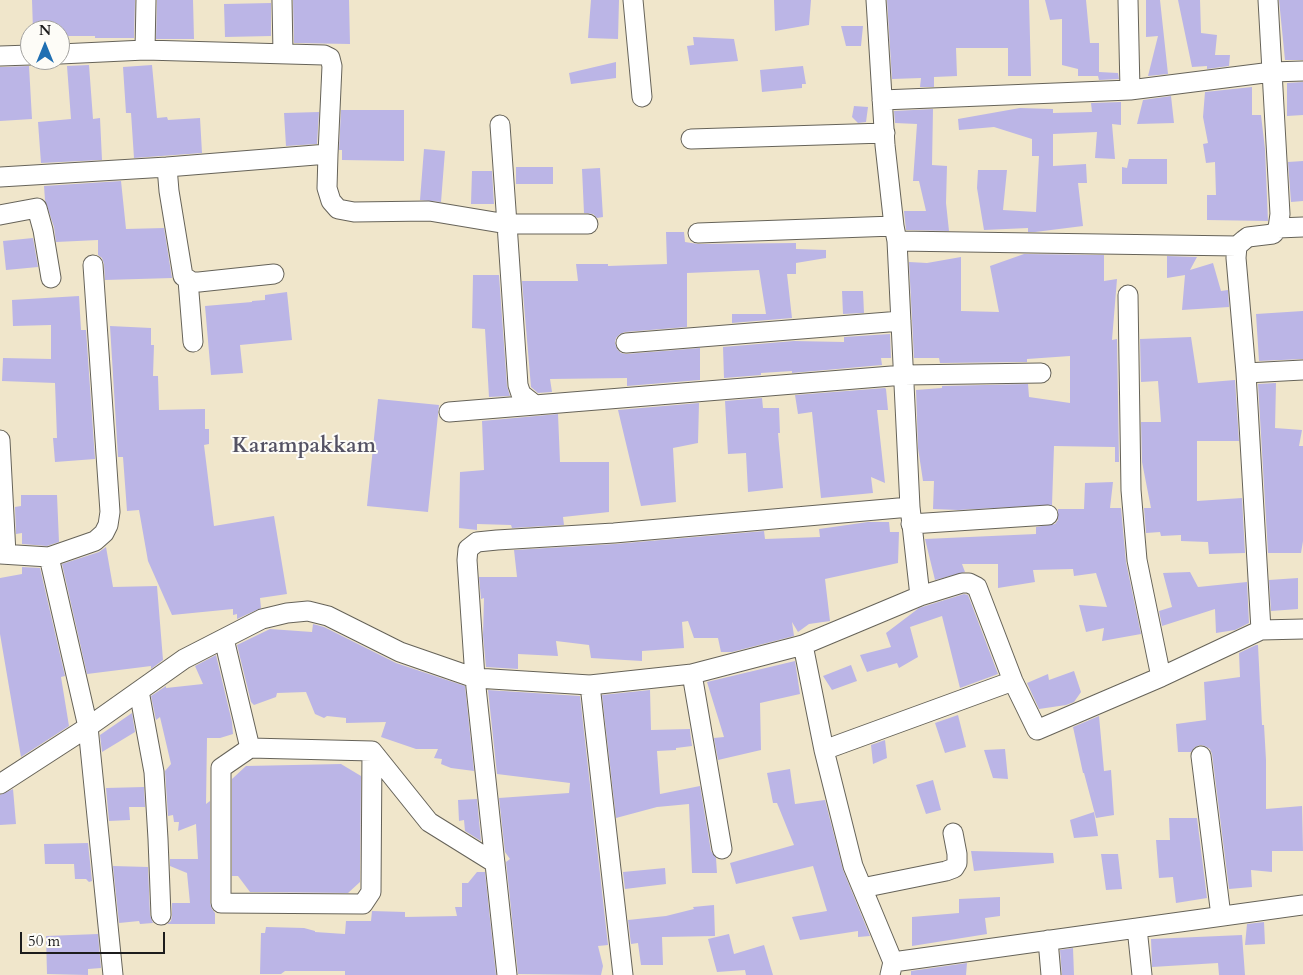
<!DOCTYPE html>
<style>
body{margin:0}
#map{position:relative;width:1303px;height:975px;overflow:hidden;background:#f0e6cb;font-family:Cardo,serif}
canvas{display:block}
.north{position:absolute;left:20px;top:20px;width:50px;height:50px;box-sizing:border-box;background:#fdfcf7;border:1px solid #a3a29f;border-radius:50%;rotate:0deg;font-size:14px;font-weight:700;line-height:20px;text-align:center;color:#1c1c1c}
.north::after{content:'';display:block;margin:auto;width:18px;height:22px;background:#1f6fb2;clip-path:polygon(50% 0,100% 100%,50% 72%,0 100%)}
.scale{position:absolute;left:20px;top:932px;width:145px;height:22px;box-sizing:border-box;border:2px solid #1c1c1c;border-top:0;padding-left:6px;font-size:15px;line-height:18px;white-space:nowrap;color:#1c1c1c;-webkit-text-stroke:4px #fdfcf7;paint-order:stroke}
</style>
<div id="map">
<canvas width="1303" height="975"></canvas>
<div class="north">N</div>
<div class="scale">50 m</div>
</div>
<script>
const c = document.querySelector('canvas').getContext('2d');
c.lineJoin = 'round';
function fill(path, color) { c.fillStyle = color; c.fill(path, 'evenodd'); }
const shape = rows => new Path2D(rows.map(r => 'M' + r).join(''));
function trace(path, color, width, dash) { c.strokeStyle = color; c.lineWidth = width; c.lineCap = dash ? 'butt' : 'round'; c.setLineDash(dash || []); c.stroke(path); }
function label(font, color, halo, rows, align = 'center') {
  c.font = font + ' Cardo,serif'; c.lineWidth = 4; c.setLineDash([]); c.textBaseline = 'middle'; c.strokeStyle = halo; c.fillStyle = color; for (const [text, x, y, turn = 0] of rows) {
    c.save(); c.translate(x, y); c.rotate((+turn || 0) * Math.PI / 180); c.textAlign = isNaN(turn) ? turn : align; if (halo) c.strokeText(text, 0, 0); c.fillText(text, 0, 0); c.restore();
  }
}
fill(shape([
 [32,0,135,0,134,38,95,38,95,36,60,36,60,30,33,30],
 [157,0,193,0,194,39,156,39],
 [293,0,349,0,350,44,294,43],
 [591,0,619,0,618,39,588,38],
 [774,0,811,0,809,25,775,31],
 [887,0,1029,0,1031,76,1008,76,1008,48,956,48,957,76,934,77,934,87,920,87,921,78,892,79],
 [1045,0,1086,0,1090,43,1099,43,1099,72,1118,73,1119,79,1099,80,1098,76,1078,76,1078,69,1062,65,1062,19,1050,20],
 [1146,0,1160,0,1168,74,1148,76,1158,36,1146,37],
 [1178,0,1200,0,1201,33,1217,35,1215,55,1230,55,1229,66,1207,69,1207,66,1192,67],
 [1279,0,1303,0,1303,60,1285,60],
 [271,3,271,36,225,37,224,4],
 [841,26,863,26,861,46,846,46],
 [693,37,734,39,738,61,690,65,687,46,694,45],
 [616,62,616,78,571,84,569,73],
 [89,65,93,119,100,118,102,160,41,163,38,122,71,119,67,66],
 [152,65,157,118,167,117,168,120,200,118,202,153,134,158,131,113,126,113,123,67],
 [29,66,32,119,0,121,0,67],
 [803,66,806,84,802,84,802,88,762,92,760,70],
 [1303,82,1303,115,1287,116,1287,83],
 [1252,87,1252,115,1261,115,1265,149,1268,221,1207,220,1207,195,1216,195,1215,162,1206,163,1203,144,1208,143,1203,117,1205,92],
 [1171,96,1174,123,1137,124,1143,100],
 [1121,102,1121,125,1112,124,1115,159,1095,158,1097,132,1053,134,1053,166,1086,164,1087,183,1078,183,1083,226,1035,232,1028,232,1028,228,984,230,977,188,978,170,1007,170,1003,210,1036,212,1039,156,1032,156,1032,139,994,127,959,130,958,119,1020,108,1053,109,1053,113,1092,112,1091,103],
 [854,106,868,107,866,122,858,123,852,117],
 [933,109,932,165,947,166,946,203,949,231,906,230,904,211,926,211,919,181,913,181,917,124,895,123,894,111],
 [341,110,404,110,404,161,342,160,342,150,339,150],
 [319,112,317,144,286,146,284,113],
 [424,149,445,151,441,202,420,200],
 [1129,159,1167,159,1167,184,1122,184,1122,167,1127,168],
 [1303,161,1303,201,1291,202,1288,162],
 [516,167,553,167,553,184,516,184],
 [600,168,603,217,597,218,593,214,584,213,582,169],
 [472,171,492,171,494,204,471,204],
 [121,181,126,229,164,228,172,278,105,280,104,264,102,258,98,255,98,240,56,242,54,227,45,200,44,186],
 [666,232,684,232,685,242,698,244,796,243,796,249,826,250,826,258,796,263,796,274,787,274,792,318,732,323,732,314,766,314,759,270,687,273,687,327,625,332,620,334,616,338,615,343,617,349,621,353,626,354,700,348,700,380,627,386,627,378,550,379,552,392,538,393,531,387,522,281,578,281,576,264,608,264,608,266,667,264],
 [33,238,38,267,6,270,3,241],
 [1024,254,1104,255,1104,281,1117,279,1112,340,1117,339,1119,462,1115,462,1115,447,1054,446,1052,505,958,510,933,509,934,481,923,481,918,448,916,390,942,388,942,386,1028,384,1029,397,1070,403,1070,356,1027,359,1027,362,940,363,939,358,914,358,909,262,927,263,961,257,961,311,999,312,990,266],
 [1167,256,1197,257,1190,270,1213,263,1221,291,1228,290,1229,307,1182,310,1185,275,1167,278],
 [473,275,499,275,507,386,510,396,489,397,485,329,472,328],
 [842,291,863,291,864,313,843,314],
 [287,292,292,340,240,345,243,373,211,375,205,306,252,302,252,301,265,300,265,295],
 [79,296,81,330,86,330,95,459,55,462,53,438,57,438,55,383,2,381,3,358,51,359,51,325,13,326,12,300],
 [1303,311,1303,359,1259,361,1256,314],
 [110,326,151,328,151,345,154,345,153,376,158,376,159,410,205,409,205,429,209,429,209,444,204,445,214,526,274,516,287,594,260,598,261,608,237,619,237,614,233,615,233,609,172,615,148,561,139,510,127,511,123,457,118,457],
 [890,334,891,358,881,358,882,365,792,373,792,371,761,373,761,375,724,378,723,347,794,341,844,342,844,337],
 [1191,337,1198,383,1235,380,1239,441,1197,441,1197,501,1242,498,1245,553,1209,554,1208,542,1181,541,1181,535,1161,536,1160,532,1146,533,1144,508,1151,508,1142,462,1141,422,1161,422,1158,381,1141,382,1140,339],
 [1276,383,1275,428,1302,430,1299,446,1303,446,1303,541,1301,553,1268,553,1258,384],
 [885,388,886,389,888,410,877,410,885,483,871,477,873,493,821,498,812,412,798,414,795,395],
 [762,398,763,408,779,408,780,433,778,433,783,488,748,492,746,453,728,454,725,401],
 [378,399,439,405,428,512,367,506],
 [699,403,698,443,673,448,676,502,641,506,618,410],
 [558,414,560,462,609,462,609,512,563,517,564,525,512,528,511,525,477,524,477,530,459,528,460,472,484,470,482,421],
 [1113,482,1110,508,1121,508,1126,562,1141,634,1102,641,1104,628,1086,632,1079,605,1107,607,1096,573,1074,576,1073,569,1033,570,1035,582,998,588,998,564,962,564,965,572,935,580,925,539,1036,534,1036,527,1055,524,1058,520,1058,509,1084,509,1085,483],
 [21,495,57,495,59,542,47,546,22,544,22,533,16,534,15,507,21,506],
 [868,522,889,522,890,532,899,532,898,563,825,579,830,621,809,624,798,632,792,622,794,636,732,652,721,652,718,638,694,638,688,621,682,622,684,648,642,651,642,661,591,658,589,645,556,641,558,656,518,654,518,669,486,667,483,635,484,598,481,599,479,577,517,577,514,550,615,544,764,531,765,539,820,537,819,529],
 [106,547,113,587,157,586,163,660,151,669,151,666,87,674,62,564,99,552],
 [22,567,40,568,65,676,61,677,69,726,21,757,0,634,0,578,22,574],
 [1190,572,1198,587,1247,582,1249,623,1235,630,1216,633,1215,609,1162,626,1159,611,1172,607,1163,573],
 [1298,578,1298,609,1271,611,1269,580],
 [964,594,968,595,998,674,960,688,942,616,910,627,918,657,899,668,897,663,867,672,860,655,891,647,886,633,919,608],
 [313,624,324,627,396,663,465,686,474,771,451,768,441,764,442,759,434,758,438,749,416,749,381,737,386,722,346,723,346,718,327,716,324,718,315,714,306,692,277,693,276,697,254,705,251,702,237,645,270,629,312,632],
 [1256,645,1258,645,1262,725,1264,725,1266,760,1266,809,1302,806,1303,851,1272,851,1272,872,1251,870,1252,887,1229,889,1212,754,1210,749,1205,746,1200,745,1195,747,1191,752,1178,752,1176,724,1206,720,1204,682,1240,677,1239,653],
 [216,655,232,722,233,734,220,738,207,738,206,804,210,801,210,903,212,909,215,913,215,924,167,924,171,921,172,915,172,903,190,903,187,873,170,866,170,859,198,859,196,824,178,831,179,822,174,822,173,815,168,816,165,771,171,764,160,717,156,720,151,696,166,686,166,688,203,684,195,666],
 [795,661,800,694,760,703,761,750,718,760,714,738,724,737,707,682],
 [851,665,857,681,832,690,823,676],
 [1074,671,1081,692,1074,702,1066,705,1039,709,1027,683,1048,674,1049,680],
 [488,690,580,696,608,945,598,946,603,966,601,975,518,974,506,862,510,859,505,852,499,798,569,793,570,783,497,774],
 [650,690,651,730,690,729,690,731,692,746,676,748,676,750,657,751,660,794,700,786,711,851,716,858,717,873,692,873,689,804,657,807,616,818,602,695],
 [132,713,135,732,102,752,100,735],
 [958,715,966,747,945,753,935,723],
 [1099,716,1104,771,1111,770,1114,815,1096,818,1084,773,1083,773,1073,727],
 [885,740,887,758,873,764,871,745],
 [1005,749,1008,779,993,778,984,750],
 [341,764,361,776,360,882,348,893,250,892,238,876,232,876,232,779,246,766],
 [790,769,795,804,825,800,843,870,870,936,858,937,858,931,800,940,792,917,827,911,813,866,736,884,730,863,794,845,777,803,773,803,767,773],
 [933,780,941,810,926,814,916,785],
 [144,787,145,807,129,807,130,820,109,821,106,788],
 [13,789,16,824,0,825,0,795],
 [477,799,481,841,465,831,464,820,459,821,458,800],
 [1094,812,1098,836,1074,838,1070,820],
 [1169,818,1197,818,1207,898,1176,903,1173,877,1159,878,1156,840,1170,840],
 [88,843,92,881,89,882,86,879,75,879,74,864,45,864,44,844],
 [971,851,1053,853,1054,863,974,871],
 [1101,854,1118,854,1122,889,1106,890],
 [113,866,148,867,150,915,153,923,140,924,139,921,119,923],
 [665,868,666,884,625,889,623,872],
 [477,872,485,872,496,975,345,975,345,971,285,971,281,974,260,974,261,933,265,933,266,927,304,928,315,931,315,932,345,934,346,921,371,921,372,911,405,912,405,917,457,916,455,907,462,907,462,883,468,883],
 [1000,897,1000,916,985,918,987,934,912,946,912,917,959,913,959,899],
 [714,905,715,936,662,937,663,965,641,965,638,943,631,944,628,920,666,916,694,909,693,907],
 [1264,922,1265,944,1245,945,1247,924],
 [98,934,101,968,88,969,88,975,47,974,46,936],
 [729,934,734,954,764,945,773,975,746,975,745,970,717,972,708,939],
 [1242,935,1245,975,1219,975,1218,963,1152,967,1151,939],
 [1073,948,1074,975,1062,975,1060,950],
 [967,963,966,975,911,975,911,971]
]), '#bbb5e6');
const minor = shape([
 [282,0,283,53],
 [633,0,642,97],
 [876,0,885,145,894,226,897,241,910,507,920,596],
 [1128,0,1130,90],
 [1268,0,1280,214,1278,228,1273,234,1248,237,1244,240,1237,246,1236,258,1246,373,1261,630,1303,629],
 [145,50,146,0],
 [60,54,145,50,324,55,330,58,332,66,328,154],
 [0,56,30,55],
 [882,100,1130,90,1272,72,1303,71],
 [500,125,507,224,588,224],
 [691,139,885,133],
 [167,167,169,191,183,276,192,282,199,282,274,274],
 [0,177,167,167,328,154,327,188,331,201,338,209,354,212,429,211,507,224,518,385,521,394,535,405],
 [0,215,37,208,43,230,51,278],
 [1278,228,1303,227],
 [698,233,894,226],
 [897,241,1237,246],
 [93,265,110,512,108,525,104,533,95,541,49,557,88,727,113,975],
 [188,280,193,342],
 [1128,295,1131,490,1137,560,1161,677],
 [626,343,901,321],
 [1246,373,1303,370],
 [449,412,904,375,1041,373],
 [0,440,6,554],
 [911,524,1048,515],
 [0,554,49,557],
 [224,639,250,748,221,768,221,903,363,904,371,892,372,751,429,822,495,863],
 [803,645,824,750,853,866,893,962,890,975],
 [692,674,722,849],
 [590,685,623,975],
 [139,691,154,772,158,839,161,915],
 [250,748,372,751],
 [824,750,1013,681],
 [1201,756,1221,916],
 [0,784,88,727,184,659,262,619,287,613,308,611,328,616,400,652,475,678,590,685,692,674,803,645,920,596,962,583,969,583,977,587,1013,681,1037,730,1161,677,1261,630],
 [862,888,946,871,954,868,957,863,957,854,953,833],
 [1137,928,1142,975],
 [1048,940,1051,975],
 [893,962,1303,905],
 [507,975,475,678,467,560,468,549,477,542,497,540,614,533,910,507]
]);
trace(minor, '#666359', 21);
trace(minor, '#fff', 19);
label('bold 21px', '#545263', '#fdfcf7', [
 ["Karampakkam",304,447]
]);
</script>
